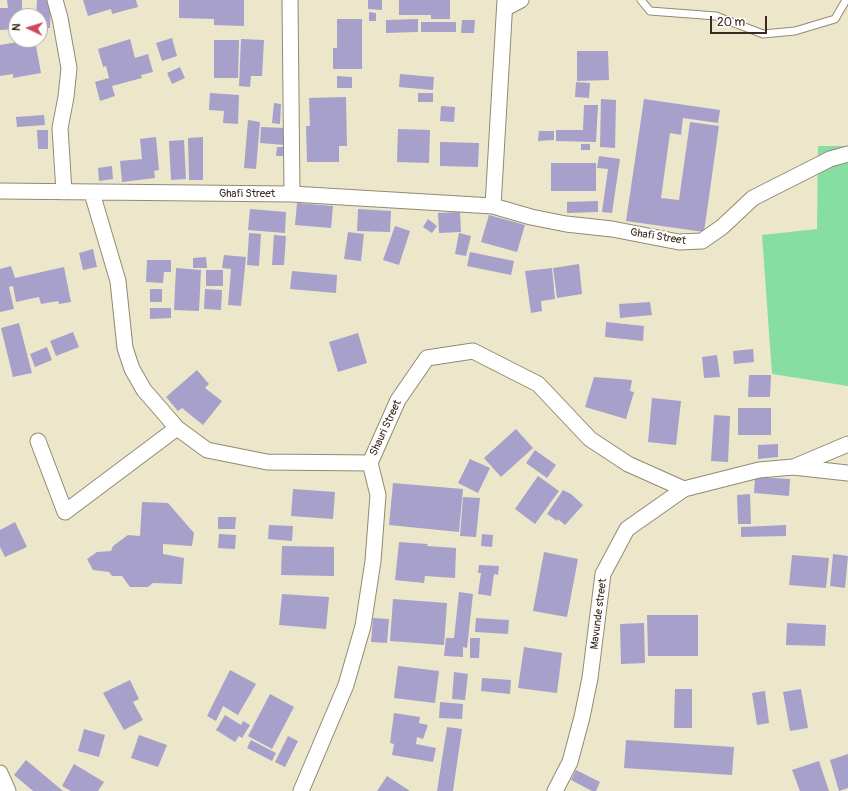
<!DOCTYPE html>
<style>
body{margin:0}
#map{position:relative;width:848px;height:791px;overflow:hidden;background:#ece7cb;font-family:Pangolin,sans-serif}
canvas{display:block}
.north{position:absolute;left:8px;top:8px;width:40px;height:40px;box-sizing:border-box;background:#fff;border:1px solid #b1aaa5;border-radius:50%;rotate:274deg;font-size:11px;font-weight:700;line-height:16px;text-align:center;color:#3b2a1e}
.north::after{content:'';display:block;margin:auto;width:14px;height:18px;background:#d1495b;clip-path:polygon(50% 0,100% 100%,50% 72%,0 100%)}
.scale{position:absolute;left:710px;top:16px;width:57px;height:18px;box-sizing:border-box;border:2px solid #3b2a1e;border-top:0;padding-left:5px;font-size:12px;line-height:14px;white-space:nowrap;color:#3b2a1e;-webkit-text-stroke:3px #fff;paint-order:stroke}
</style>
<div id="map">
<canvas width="848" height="791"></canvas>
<div class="north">N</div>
<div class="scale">20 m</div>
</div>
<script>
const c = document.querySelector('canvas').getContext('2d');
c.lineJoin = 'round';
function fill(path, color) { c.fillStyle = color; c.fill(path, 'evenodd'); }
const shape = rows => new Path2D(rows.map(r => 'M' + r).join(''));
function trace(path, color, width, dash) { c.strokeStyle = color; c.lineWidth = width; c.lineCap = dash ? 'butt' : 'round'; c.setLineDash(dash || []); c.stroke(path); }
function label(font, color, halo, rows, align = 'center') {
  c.font = font + ' Pangolin,sans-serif'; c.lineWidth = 4; c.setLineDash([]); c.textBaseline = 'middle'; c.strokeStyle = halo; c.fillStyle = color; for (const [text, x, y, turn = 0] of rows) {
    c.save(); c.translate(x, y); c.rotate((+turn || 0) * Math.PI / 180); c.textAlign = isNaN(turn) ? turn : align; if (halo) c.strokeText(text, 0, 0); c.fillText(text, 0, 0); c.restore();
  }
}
fill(shape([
 [818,146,848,146,848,386,772,374,762,235,817,229]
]), '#87dea2');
fill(shape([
 [7,0,22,0,22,16,16,16,16,29,0,30,0,8,8,8],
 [37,0,51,0,50,28,40,28,40,16,36,16],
 [83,0,136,0,138,7,112,14,111,9,88,16],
 [179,0,244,0,244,26,214,25,214,19,179,18],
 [368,0,382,0,382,10,368,9],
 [399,0,450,0,450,19,431,19,431,15,399,15],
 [369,12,376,13,376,21,369,21],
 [337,19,362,19,362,69,333,69,333,48,337,48],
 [418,19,418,32,386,33,386,20],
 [462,20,475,20,474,33,461,33],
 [421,22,456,22,456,32,421,32],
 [172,38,177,56,162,61,156,43],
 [130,39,135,58,148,54,153,72,141,75,142,78,112,86,115,96,100,101,95,82,109,78,106,66,103,67,98,49],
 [241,39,264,40,262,76,251,76,250,87,239,86],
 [30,40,35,40,41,73,13,78,13,74,0,76,0,45],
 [214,40,239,40,238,78,214,78],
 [577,51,608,51,609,80,577,81],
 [180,67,185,78,172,84,167,73],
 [400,74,434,77,433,90,399,87],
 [337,76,352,77,352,88,337,88],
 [576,82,590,83,589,98,575,97],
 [210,93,239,95,238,124,223,123,224,111,209,110],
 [418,93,433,93,433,102,418,102],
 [346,97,347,146,339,146,339,162,307,162,306,126,310,126,309,98],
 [601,99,616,100,615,148,600,147],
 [644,99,720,110,718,123,683,118,681,135,670,133,661,198,679,200,690,122,719,126,704,232,626,221],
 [274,103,281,104,280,124,272,123],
 [584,105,598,105,596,142,556,141,556,130,583,130],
 [441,106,455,107,454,122,440,121],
 [44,115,45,125,17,127,16,117],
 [248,120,260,122,256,169,244,168],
 [261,127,286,128,285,145,260,143],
 [398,129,430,130,429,163,397,162],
 [37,130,48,130,48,149,38,149],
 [539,131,554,131,554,140,538,141],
 [156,137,159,170,154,171,155,178,122,182,120,161,142,159,140,139],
 [203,137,203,180,189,180,188,138],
 [184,140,186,179,171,180,169,141],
 [440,142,479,143,478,167,440,166],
 [581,144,590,144,590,150,581,150],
 [277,147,284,147,283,156,276,156],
 [599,156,620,159,612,213,602,212,608,169,597,168],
 [551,163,596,163,596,191,551,191],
 [112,166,113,179,99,181,98,168],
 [598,201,598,212,567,213,567,202],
 [297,203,333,206,331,228,295,225],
 [250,209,286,212,285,233,248,230],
 [358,209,391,211,390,232,357,231],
 [460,212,461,232,439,233,438,213],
 [489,215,525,225,517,252,481,242],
 [428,219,437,226,432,233,423,227],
 [395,226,410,231,399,265,383,260],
 [348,232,364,234,361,261,344,259],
 [249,233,261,234,259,266,247,265],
 [459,233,471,236,466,256,455,254],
 [274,235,286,236,284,265,272,265],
 [93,249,97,267,83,270,79,253],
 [470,252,514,261,511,275,467,266],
 [224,255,246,257,241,306,228,305,231,269,222,268],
 [206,257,207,268,193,268,193,258],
 [147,260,171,260,171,272,164,272,163,283,146,282],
 [579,264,582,294,557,298,553,268],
 [11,266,15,278,64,267,71,302,59,304,58,301,41,304,39,297,16,302,13,286,9,287,14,309,0,312,0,269],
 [176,268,201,270,199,311,174,310],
 [552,268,555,299,541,301,542,311,531,313,525,271],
 [206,270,223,270,223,286,206,286],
 [292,271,337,275,336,293,290,289],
 [150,289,162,289,162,302,150,302],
 [205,289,222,290,221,310,204,309],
 [650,302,652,315,620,318,619,304],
 [150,308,171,308,171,318,150,319],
 [606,322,644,326,643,341,605,337],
 [19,323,32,373,13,377,1,328],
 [73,332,79,347,56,356,50,341],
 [358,333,367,363,338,372,329,342],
 [47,347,52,360,35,367,30,354],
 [753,349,754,362,734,364,733,351],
 [717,355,720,377,704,378,702,357],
 [197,370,209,384,205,388,222,401,203,425,182,408,178,411,166,397],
 [749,375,771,375,770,397,748,397],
 [594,377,632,380,630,391,634,392,626,419,585,407],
 [652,398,681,401,676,445,648,442],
 [738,408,771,408,771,435,738,435],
 [714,415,730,416,728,462,711,461],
 [516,429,533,448,501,477,484,458],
 [778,444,778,457,758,459,758,445],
 [535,450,556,465,547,478,526,463],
 [470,459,490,468,478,493,458,483],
 [538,476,559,491,535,524,515,509],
 [755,477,790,479,789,496,754,493],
 [393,483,463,489,459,532,389,525],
 [293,489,335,492,333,519,291,516],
 [563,490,571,494,583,505,565,525,558,519,557,521,547,514],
 [750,494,751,524,738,524,737,495],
 [463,497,480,498,476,537,460,536],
 [142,502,168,503,194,533,192,546,163,544,163,554,184,558,182,584,153,583,148,587,130,587,122,576,112,576,109,572,93,570,87,559,97,552,111,551,113,546,128,535,140,536],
 [218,517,236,517,235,529,218,529],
 [15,522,27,547,5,557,0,547,0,530],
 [269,525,293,526,292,541,268,539],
 [786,525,786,536,741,537,741,527],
 [219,534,236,535,235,549,218,548],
 [482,534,493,535,492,547,481,546],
 [399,542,428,544,427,546,456,548,455,578,425,576,424,583,395,580],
 [282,546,334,547,334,576,281,575],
 [544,552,578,559,567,617,533,611],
 [833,554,848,556,845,588,830,586],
 [792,555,829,558,826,588,789,585],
 [479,565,499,566,498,575,494,574,491,596,478,594,481,573,478,573],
 [459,592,473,594,467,648,463,647,463,657,444,656,446,638,454,638],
 [282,594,329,597,326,629,279,625],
 [393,599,447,603,444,645,390,641],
 [647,615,698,615,698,656,648,656],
 [373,618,389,619,387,643,371,642],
 [476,618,509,620,508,634,475,632],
 [644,623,645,663,621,664,620,624],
 [787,623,826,625,825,646,786,645],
 [470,638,480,638,479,658,470,658],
 [524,647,562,653,557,693,518,688],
 [398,666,439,671,435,703,394,698],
 [230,670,256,684,238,715,223,706,216,721,207,716],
 [454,672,468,674,465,700,452,699],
 [482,678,511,680,510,694,481,691],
 [130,680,139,699,133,702,143,720,124,730,103,693],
 [675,689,692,689,692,728,674,728],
 [801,689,808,728,790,731,783,692],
 [765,691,769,723,757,725,752,693],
 [270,694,294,707,272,749,248,736],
 [440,702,463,704,462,719,439,718],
 [394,713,420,717,419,723,428,725,423,739,417,737,416,744,436,748,433,762,392,755,394,744,390,743],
 [225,715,241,725,243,721,250,725,242,738,239,736,235,742,216,730],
 [447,727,462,729,453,791,437,791],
 [84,729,105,735,99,757,78,751],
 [139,735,167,745,158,767,131,758],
 [288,736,298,741,285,767,275,762],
 [251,740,276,753,272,761,247,748],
 [626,740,734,747,732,775,624,768],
 [848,754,848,788,839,791,830,760],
 [26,760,63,791,33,791,14,775],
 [819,761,829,791,800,791,792,770],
 [74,764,104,782,98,791,71,791,62,786],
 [576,770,600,782,596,791,592,791,571,780],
 [387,776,410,791,377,791]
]), '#a6a0cb');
const service = shape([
 [641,0,650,11,716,16,763,34,795,31,835,19,846,0]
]);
const minor = shape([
 [55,0,60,18,69,68,66,97,60,128,64,192],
 [290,0,292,194],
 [506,8,521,0],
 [0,191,292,194,493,206,531,217,566,224,612,229,679,242,702,241,722,227,753,198,830,159,848,154],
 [92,193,118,281,125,348,132,369,144,390,177,428],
 [493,206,505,0],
 [38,441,65,512,177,428,207,450,267,462,370,463,398,400,427,358,473,351,538,384,590,439,628,464,684,489],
 [796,466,848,444],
 [0,773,8,791],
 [301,791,346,685,363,626,373,561,378,495,370,463],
 [555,791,570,762,582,717,590,678,603,574,627,529,684,489,759,470,793,467,848,473]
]);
trace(service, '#948874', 9);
trace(minor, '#948874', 17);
trace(service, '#fff', 7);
trace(minor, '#fff', 15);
label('11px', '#3b2a1e', '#fff', [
 ["Ghafi Street",247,194],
 ["Ghafi Street",658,237,9],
 ["Shauri Street",386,428,-65],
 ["Mavunde street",599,614,-83]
]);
</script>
